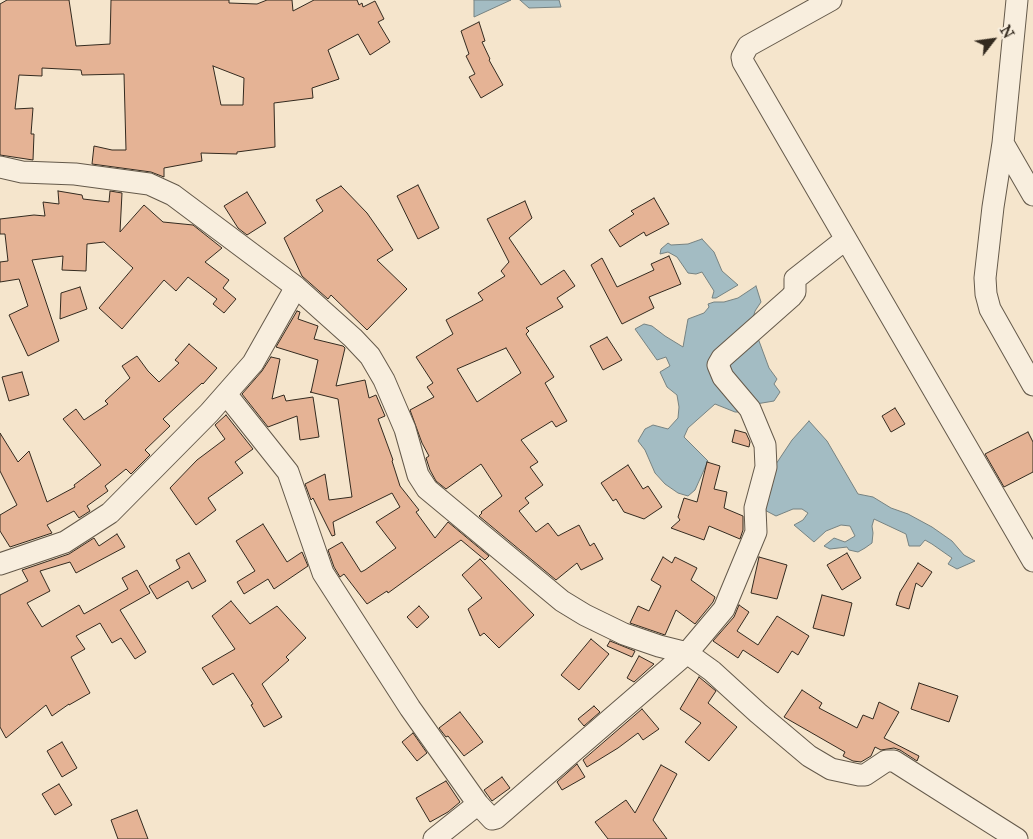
<!DOCTYPE html>
<style>
body{margin:0}
#map{position:relative;width:1033px;height:839px;overflow:hidden;background:#f5e5cc;font-family:"IM FELL Great Primer",serif}
canvas{display:block}
.north{position:absolute;left:968px;top:15px;width:50px;height:50px;-webkit-text-stroke:4px #f8eede;paint-order:stroke;rotate:60deg;font-size:14px;font-weight:700;line-height:20px;text-align:center;color:#332a1f}
.north::after{content:'';display:block;margin:auto;width:18px;height:22px;background:#332a1f;clip-path:polygon(50% 0,100% 100%,50% 72%,0 100%)}
</style>
<div id="map">
<canvas width="1033" height="839"></canvas>
<div class="north">N</div>
</div>
<script>
const c = document.querySelector('canvas').getContext('2d');
c.lineJoin = 'round';
function fill(path, color) { c.fillStyle = color; c.fill(path, 'evenodd'); }
const shape = rows => new Path2D(rows.map(r => 'M' + r).join(''));
function trace(path, color, width, dash) { c.strokeStyle = color; c.lineWidth = width; c.lineCap = dash ? 'butt' : 'round'; c.setLineDash(dash || []); c.stroke(path); }
const water = shape([
 [474,0,511,0,474,17,474,0],
 [520,0,559,0,561,7,529,8,520,0],
 [702,239,714,252,722,271,738,285,716,298,712,298,714,291,702,272,696,274,688,273,677,257,668,252,660,254,661,249,668,243,671,245,688,244,702,239],
 [756,286,761,302,755,311,752,322,769,368,777,379,774,384,780,392,774,401,756,404,745,412,735,412,715,404,688,428,684,437,708,461,695,490,688,496,678,493,665,484,655,473,645,450,638,441,645,429,653,425,668,429,678,418,679,407,677,395,667,387,660,372,670,366,666,357,657,360,635,329,644,324,652,326,665,336,683,347,688,319,704,313,709,307,708,304,714,302,724,302,738,298,756,286],
 [809,421,827,441,858,494,873,497,891,508,908,514,932,527,952,541,964,555,975,561,957,569,948,564,952,558,932,544,925,540,920,546,909,546,906,534,874,519,872,526,873,533,872,543,865,548,858,552,849,550,847,547,830,549,824,546,834,538,845,542,855,536,850,526,841,525,826,531,814,542,794,525,803,520,808,513,802,509,793,509,776,516,757,506,766,479,792,440,809,421]
]);
fill(water, '#a3bcc3');
trace(water, '#768281', 1);
const building = shape([
 [7,0,69,0,76,46,110,44,111,0,229,0,229,3,257,4,267,0,292,0,293,11,314,0,357,0,359,5,362,3,363,7,375,1,384,19,378,22,390,42,370,55,358,34,328,50,339,79,312,88,313,98,274,103,275,147,237,152,237,154,201,153,202,161,164,168,164,177,151,172,92,164,94,146,112,150,126,150,124,74,82,75,81,70,42,68,42,76,19,75,15,109,33,108,31,134,34,134,33,160,0,155,0,4,7,0],
 [213,66,244,78,243,105,221,105,213,66],
 [479,22,485,41,482,42,490,59,489,60,503,85,481,98,469,77,475,74,466,56,469,54,461,31,479,22],
 [418,185,439,228,418,239,397,196,418,185],
 [341,186,367,213,393,250,377,260,407,289,367,330,331,295,328,299,302,276,284,238,323,211,316,200,341,186],
 [58,191,82,195,83,199,109,202,110,191,122,193,120,232,144,205,163,222,193,225,222,248,205,262,229,280,223,288,236,299,224,313,213,304,217,299,188,277,176,291,164,280,122,329,99,308,133,268,104,242,87,244,86,271,62,270,63,256,32,260,59,341,28,356,9,315,28,306,19,279,0,282,0,262,8,261,5,234,0,234,0,219,34,215,45,216,43,202,59,204,58,191],
 [247,192,266,223,247,235,238,228,224,206,247,192],
 [654,198,669,224,646,236,644,232,620,247,609,230,634,214,631,211,654,198],
 [525,201,532,218,509,238,541,285,564,270,575,286,557,298,563,307,526,328,529,331,526,334,554,377,545,383,567,421,556,427,552,421,521,440,538,462,530,467,543,485,525,498,529,503,519,511,536,532,548,523,558,536,579,525,590,546,594,543,603,559,581,570,577,563,556,580,479,516,482,513,481,512,502,496,481,464,446,489,436,481,430,470,426,458,429,456,422,443,410,410,434,397,427,387,433,383,416,357,453,334,446,320,483,300,478,293,505,276,501,271,509,262,487,219,525,201],
 [506,348,521,373,477,402,457,369,506,348],
 [669,256,681,284,649,297,654,308,622,324,591,265,602,258,617,287,654,270,651,264,669,256],
 [80,287,87,309,60,319,61,293,80,287],
 [297,311,300,312,298,319,318,326,314,339,343,346,345,348,336,386,365,380,369,398,376,395,385,416,378,419,393,460,392,461,400,486,419,510,416,512,435,538,448,522,489,556,485,560,461,540,388,593,387,591,367,604,344,574,340,577,334,567,328,550,342,542,361,572,365,570,396,548,376,522,400,507,392,493,333,522,335,535,332,536,313,498,311,500,305,484,325,474,329,500,352,497,338,399,310,392,311,392,318,360,276,347,297,311],
 [607,337,622,360,603,370,590,346,607,337],
 [189,344,217,368,203,384,202,383,163,419,170,426,145,450,150,455,131,474,126,469,105,486,108,491,87,506,90,511,79,518,74,511,47,525,52,533,10,547,0,531,0,515,17,505,0,471,0,433,18,462,29,451,47,502,75,487,74,485,101,465,63,419,76,409,84,420,108,404,105,401,130,378,122,366,137,356,148,371,159,382,179,363,175,360,189,344],
 [271,357,280,359,272,399,284,395,286,401,313,397,319,437,300,440,297,416,268,427,242,394,262,371,271,357],
 [22,372,29,395,9,401,2,377,22,372],
 [895,408,905,424,891,432,882,416,895,408],
 [226,415,253,449,235,462,243,473,208,498,216,510,196,525,170,488,197,460,225,439,215,425,226,415],
 [735,430,746,433,750,442,749,447,732,442,735,430],
 [1028,432,1033,442,1033,472,1004,487,985,454,1028,432],
 [707,462,720,466,714,489,727,492,724,508,743,516,743,530,740,539,709,526,704,540,671,528,680,520,678,517,684,498,697,502,707,462],
 [628,465,643,489,648,486,662,507,644,519,624,512,616,499,613,501,601,483,628,465],
 [263,524,287,562,302,552,308,566,274,589,268,579,244,594,237,582,255,571,236,541,263,524],
 [117,534,125,547,76,573,70,562,40,571,50,591,27,603,42,627,79,605,84,614,128,589,122,578,137,570,150,593,120,610,146,652,135,659,121,638,112,643,100,623,76,636,85,649,71,657,90,693,69,705,69,704,52,716,46,705,6,738,0,727,0,595,28,581,22,570,69,554,94,538,99,546,117,534],
 [189,553,206,581,192,589,188,581,157,599,149,586,180,568,176,560,189,553],
 [847,553,861,578,842,590,827,565,847,553],
 [663,557,672,563,675,557,697,568,691,580,715,597,713,602,695,624,676,610,665,635,630,623,638,606,649,611,661,586,651,580,663,557],
 [759,557,787,565,777,599,751,593,759,557],
 [480,559,534,615,499,648,484,633,480,636,468,609,482,598,462,575,480,559],
 [918,563,932,572,922,587,916,583,909,609,896,605,900,592,918,563],
 [822,595,852,603,844,636,813,628,822,595],
 [231,601,250,624,277,606,306,638,286,657,289,660,262,684,282,717,264,727,251,705,253,704,233,673,213,685,202,668,235,649,212,616,231,601],
 [739,605,749,612,737,631,758,645,777,616,809,636,798,655,792,651,778,673,743,650,738,658,713,641,734,617,739,605],
 [419,606,429,617,417,628,407,617,419,606],
 [591,639,609,654,579,690,561,675,591,639],
 [610,641,635,651,632,657,607,646,610,641],
 [639,656,654,664,634,682,627,678,639,656],
 [699,677,716,691,708,703,737,727,709,761,685,742,701,723,680,709,699,677],
 [919,683,958,696,949,722,911,709,919,683],
 [802,690,822,703,819,708,857,728,863,715,873,719,879,702,899,712,884,738,919,756,917,761,900,750,894,748,881,750,875,747,871,756,861,762,853,761,843,756,845,752,784,717,802,690],
 [594,706,600,712,584,726,578,719,594,706],
 [642,709,659,729,643,740,638,733,618,748,587,767,583,760,642,709],
 [460,712,483,742,464,756,448,736,446,737,439,728,460,712],
 [413,733,427,753,417,761,402,742,413,733],
 [62,742,77,768,62,777,47,751,62,742],
 [577,764,585,777,562,790,557,782,577,764],
 [661,765,677,774,653,820,667,839,608,839,595,822,626,800,635,813,661,765],
 [502,777,510,788,492,801,484,790,502,777],
 [446,781,460,802,448,812,430,822,416,798,446,781],
 [59,784,72,805,55,815,42,794,59,784],
 [137,810,148,839,118,839,111,820,137,810]
]);
fill(building, '#e5b395');
trace(building, '#332a1f', 1);
const minor = shape([
 [831,0,748,46,742,57,743,62,1033,561],
 [1017,0,1003,143,993,207,985,278,986,294,990,309,1033,385],
 [1003,143,1033,195],
 [0,167,22,172,75,174,149,184,173,195,296,287,353,338,370,356,384,380,405,429,418,475,427,489,562,601,585,615,624,634,659,646,687,653,712,671,758,713,809,756,831,769,859,775,865,775,886,761,894,761,1017,839],
 [226,394,288,472,323,573,410,708,478,804,492,819,496,818,687,653,724,609,756,532,755,508,766,467,765,445,750,409,723,377,718,365,722,358,791,297,795,292,795,279,846,239],
 [0,564,65,542,110,513,209,413,253,363,296,287],
 [434,839,478,804]
]);
trace(minor, '#64594a', 23);
trace(minor, '#f8eede', 21);
</script>
